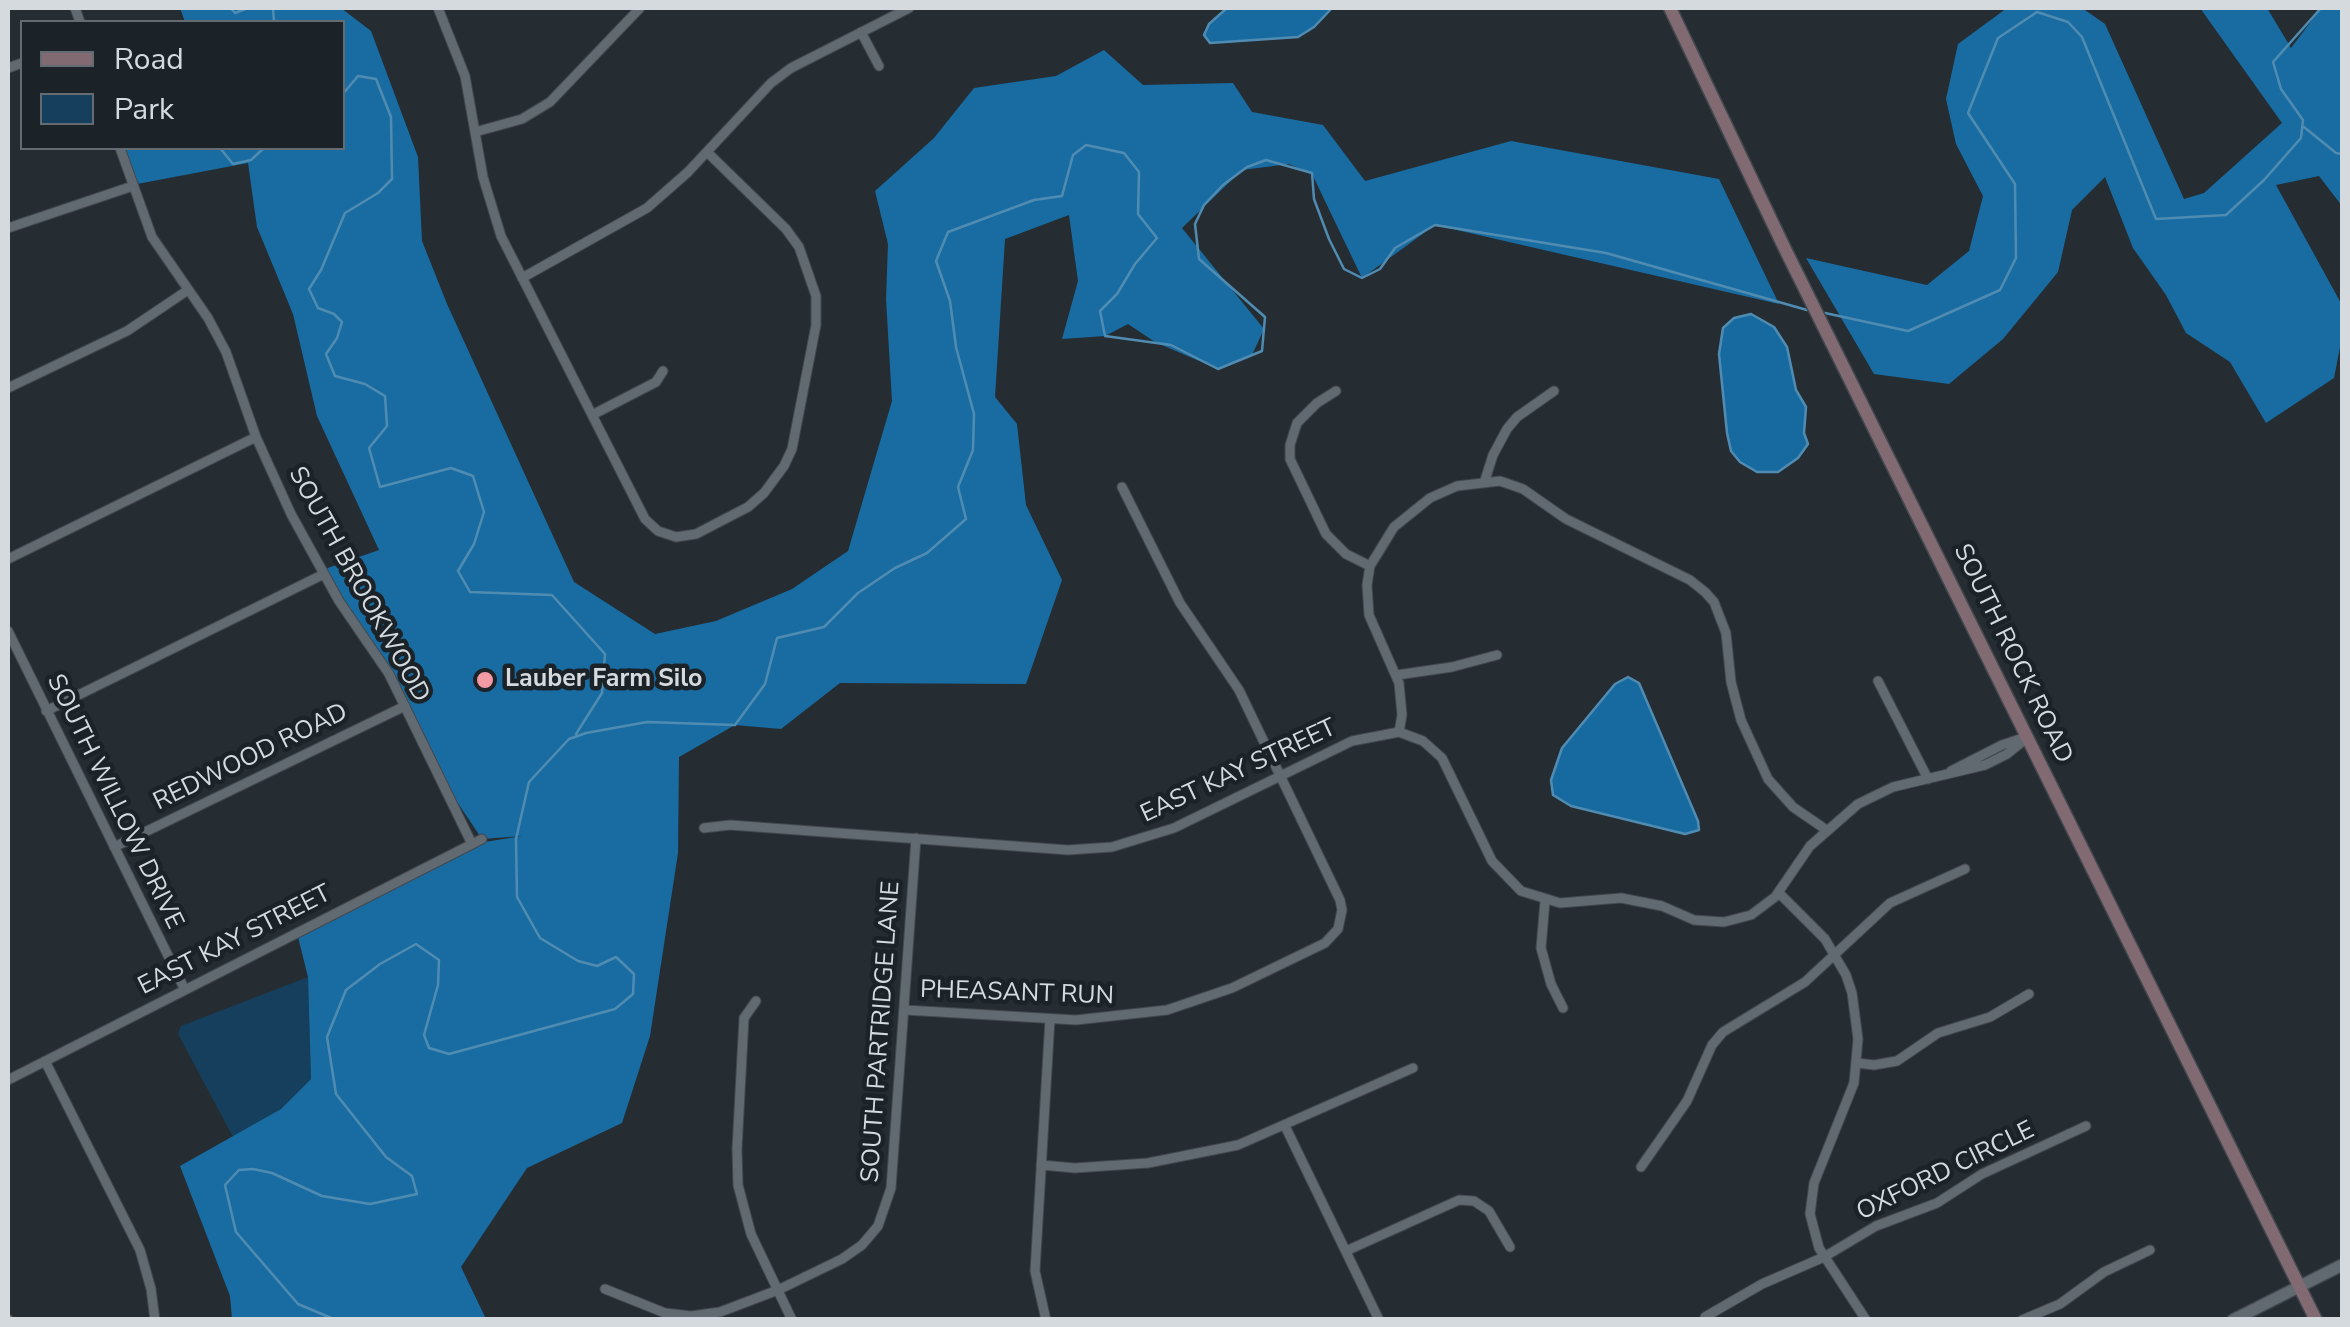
<!DOCTYPE html>
<style>
body{margin:0}
#map{position:relative;width:2350px;height:1327px;overflow:hidden;background:#252d33;font-family:"Nunito Sans",sans-serif}
canvas{display:block}
.frame{position:absolute;inset:0;border:10px solid #d5dade;pointer-events:none}
.legend{position:absolute;left:20px;top:20px;width:325px;height:130px;box-sizing:border-box;background:#1b2329;border:2px solid #656c71;margin:0;padding:12px 18px;list-style:none;font-size:30px;color:#d5dade}
.legend li{display:flex;align-items:center;gap:20px;height:50px}
.legend b{width:50px;border:2px solid #656c71}
</style>
<div id="map">
<canvas width="2350" height="1327"></canvas>
<div class="frame"></div>
<ul class="legend">
<li><b style="height:12px;background:#826a73"></b>Road</li>
<li><b style="height:28px;background:#153f5c"></b>Park</li>
</ul>
</div>
<script>
const c = document.querySelector('canvas').getContext('2d');
c.lineJoin = 'round';
function fill(path, color) { c.fillStyle = color; c.fill(path, 'evenodd'); }
const shape = rows => new Path2D(rows.map(r => 'M' + r).join(''));
function trace(path, color, width, dash) { c.strokeStyle = color; c.lineWidth = width; c.lineCap = dash ? 'butt' : 'round'; c.setLineDash(dash || []); c.stroke(path); }
function label(font, color, halo, rows, align = 'center') {
  c.font = font + ' "Nunito Sans",sans-serif'; c.lineWidth = 9; c.setLineDash([]); c.textBaseline = 'middle'; c.strokeStyle = halo; c.fillStyle = color; for (const [text, x, y, turn = 0] of rows) {
    c.save(); c.translate(x, y); c.rotate((+turn || 0) * Math.PI / 180); c.textAlign = isNaN(turn) ? turn : align; if (halo) c.strokeText(text, 0, 0); c.fillText(text, 0, 0); c.restore();
  }
}
fill(shape([
 [308,977,311,1079,281,1109,233,1137,178,1034,181,1026]
]), '#153f5c');
fill(shape([
 [180,8,341,8,371,31,418,157,422,241,447,304,574,582,655,634,716,621,792,589,848,551,892,401,886,299,888,244,875,191,934,138,974,88,1056,76,1104,50,1143,85,1233,83,1252,112,1323,125,1365,181,1511,141,1719,179,1779,304,1435,225,1362,278,1312,174,1289,164,1242,170,1182,228,1264,329,1252,355,1218,369,1155,342,1128,324,1105,336,1062,339,1078,281,1069,215,1005,239,995,397,1017,424,1026,505,1062,580,1026,684,840,683,781,729,735,725,679,757,678,853,650,1036,622,1123,527,1168,461,1267,486,1319,232,1319,230,1296,180,1166,281,1109,311,1079,308,977,297,933,472,844,522,836,482,839,437,772,374,651,322,570,379,550,317,416,293,314,257,227,248,163,137,184,124,148,342,148,342,22,185,22],
 [2007,8,2082,8,2105,24,2184,199,2204,193,2282,123,2200,8,2267,8,2291,48,2321,8,2342,8,2342,206,2319,176,2276,185,2342,305,2342,337,2334,378,2266,423,2230,362,2186,333,2166,295,2133,248,2105,177,2072,210,2058,272,2003,339,1949,384,1874,374,1806,258,1927,285,1969,251,1983,196,1956,144,1946,99,1958,44]
]), '#196ca1');
const water = shape([
 [1227,8,1332,8,1314,27,1298,37,1210,43,1204,35,1209,24,1227,8],
 [1751,314,1774,327,1787,347,1796,390,1806,407,1804,433,1808,444,1798,458,1778,472,1757,472,1740,462,1731,451,1727,433,1719,354,1723,328,1734,318,1751,314],
 [1628,677,1639,683,1698,821,1699,830,1685,834,1571,806,1553,795,1551,780,1562,748,1615,684,1628,677]
]);
fill(water, '#176a9f');
trace(water, '#508cb2', 2.5);
trace(shape([
 [231,8,235,13,248,8],
 [273,8,274,22],
 [342,95,358,76,376,79,391,117,392,179,378,193,345,213,321,270,309,289,318,308,334,314,342,322,337,338,326,354,335,376,365,384,385,396,387,426,369,448,380,487,451,468,473,476,484,512,474,544,458,571,470,592,552,595,605,654,602,693,576,734],
 [2304,127,2336,153,2342,154],
 [220,148,233,164,251,160,264,148],
 [281,148,304,148],
 [1825,313,1908,331,2000,290,2016,258,2015,184,1968,113,1998,38,2037,12,2068,22,2082,37,2156,219,2226,215,2264,180,2301,138,2303,120,2281,89,2273,62,2321,8],
 [336,1320,298,1304,236,1232,225,1185,239,1170,253,1169,272,1173,322,1196,370,1204,417,1194,412,1176,386,1157,336,1094,327,1037,346,990,380,964,416,944,439,960,438,985,424,1035,429,1048,449,1054,615,1009,633,994,634,974,616,957,597,966,578,961,540,938,517,897,516,839,529,782,569,739,586,733,647,722,735,725,765,684,777,638,824,627,858,593,895,568,927,553,966,519,958,487,973,450,974,414,956,347,950,301,936,261,948,232,1034,200,1062,196,1073,155,1086,145,1124,153,1139,172,1138,214,1157,238,1135,264,1117,294,1100,311,1105,336,1171,345,1218,369,1262,351,1265,317,1199,259,1195,224,1204,205,1223,185,1247,167,1266,160,1312,173,1314,199,1329,239,1344,269,1362,278,1380,269,1395,248,1435,225,1606,253,1807,310]
]), '#508cb2', 2.5);
const minor = shape([
 [75,8,80,22],
 [438,8,465,76,483,177,501,236,645,519,658,531,676,537,696,534,748,507,764,493,784,466,792,449,816,325,816,296,799,247,786,229,707,152],
 [861,32,879,66],
 [8,68,22,63],
 [475,132,522,119,550,102,640,8],
 [120,148,152,237,208,318,226,352,256,437,291,514,339,601,389,674,472,844],
 [8,228,133,186],
 [522,278,647,208,688,172,771,83,791,68,909,8],
 [8,388,127,331,188,290],
 [1336,391,1317,403,1297,423,1290,445,1290,459,1326,534,1346,554,1370,566],
 [592,415,656,382,663,371],
 [1485,480,1493,455,1507,429,1517,417,1554,391],
 [8,559,256,437],
 [8,631,185,990],
 [1397,675,1452,667,1497,655],
 [1878,681,1928,779],
 [46,711,324,574],
 [1399,732,1402,715,1399,683,1369,615,1367,585,1370,566,1394,527,1430,498,1457,486,1500,481,1523,489,1566,519,1690,580,1705,592,1714,602,1726,633,1731,682,1741,720,1768,779,1793,807,1825,829],
 [1951,771,2002,745,2023,738],
 [704,828,730,825,1068,850,1112,847,1174,828,1352,741,1399,732,1423,741,1442,758,1492,861,1521,891,1560,903,1621,898,1662,906,1694,920,1724,922,1751,915,1775,897,1810,846,1858,804,1893,787,1985,765,2007,754,2028,737],
 [114,847,405,706],
 [1779,893,1825,939,1846,975,1852,993,1858,1039,1854,1083,1814,1183,1810,1214,1819,1248,1866,1320],
 [1545,901,1541,948,1551,984,1563,1008],
 [756,1001,744,1018,737,1149,738,1185,751,1234,792,1320],
 [905,1010,1076,1020,1167,1010,1232,988,1325,943,1338,929,1342,910,1340,900,1239,690,1180,603,1122,487],
 [45,1061,140,1250,151,1289,155,1320],
 [1857,1063,1874,1065,1897,1061,1938,1033,1990,1017,2029,994],
 [8,1080,482,839],
 [1285,1126,1379,1320],
 [1041,1165,1075,1168,1148,1163,1238,1145,1413,1068],
 [1641,1167,1687,1101,1712,1045,1723,1032,1805,982,1890,903,1965,869],
 [1346,1251,1459,1200,1474,1201,1489,1211,1510,1247],
 [605,1289,665,1313,691,1316,720,1312,778,1290,842,1259,862,1245,878,1226,891,1188,916,838],
 [1705,1317,1762,1284,1824,1257,1876,1226,1937,1203,1982,1174,2086,1126],
 [8,1319,8,1320],
 [1046,1320,1035,1271,1050,1019],
 [2022,1320,2060,1304,2104,1272,2150,1250]
]);
const tertiary = shape([
 [2233,1320,2342,1265]
]);
const secondary = shape([
 [1670,8,1785,249,2316,1320]
]);
trace(minor, '#42484e', 11);
trace(tertiary, '#42484e', 14);
trace(secondary, '#42484e', 15);
trace(minor, '#616a71', 9);
trace(tertiary, '#616a71', 11);
trace(secondary, '#826a73', 12);
for (const [x, y, r, color] of [
 [485,680,10,"#f49aa5"]
]) { const dot = new Path2D(); dot.arc(x, y, r, 0, 2 * Math.PI); c.fillStyle = color; c.fill(dot); trace(dot, '#1b2329', 4); }
label('25px', '#d5dade', '#1b2329', [
 ["SOUTH BROOKWOOD",358,585,61],
 ["SOUTH ROCK ROAD",2012,654,64],
 ["REDWOOD ROAD",251,758,-26],
 ["EAST KAY STREET",1239,772,-25],
 ["SOUTH WILLOW DRIVE",114,802,64],
 ["EAST KAY STREET",235,941,-27],
 ["PHEASANT RUN",1017,994,2],
 ["SOUTH PARTRIDGE LANE",882,1032,-86],
 ["OXFORD CIRCLE",1946,1172,-26]
]);
label('bold 25px', '#d5dade', '#1b2329', [
 ["Lauber Farm Silo",505,680]
], 'left');
</script>
